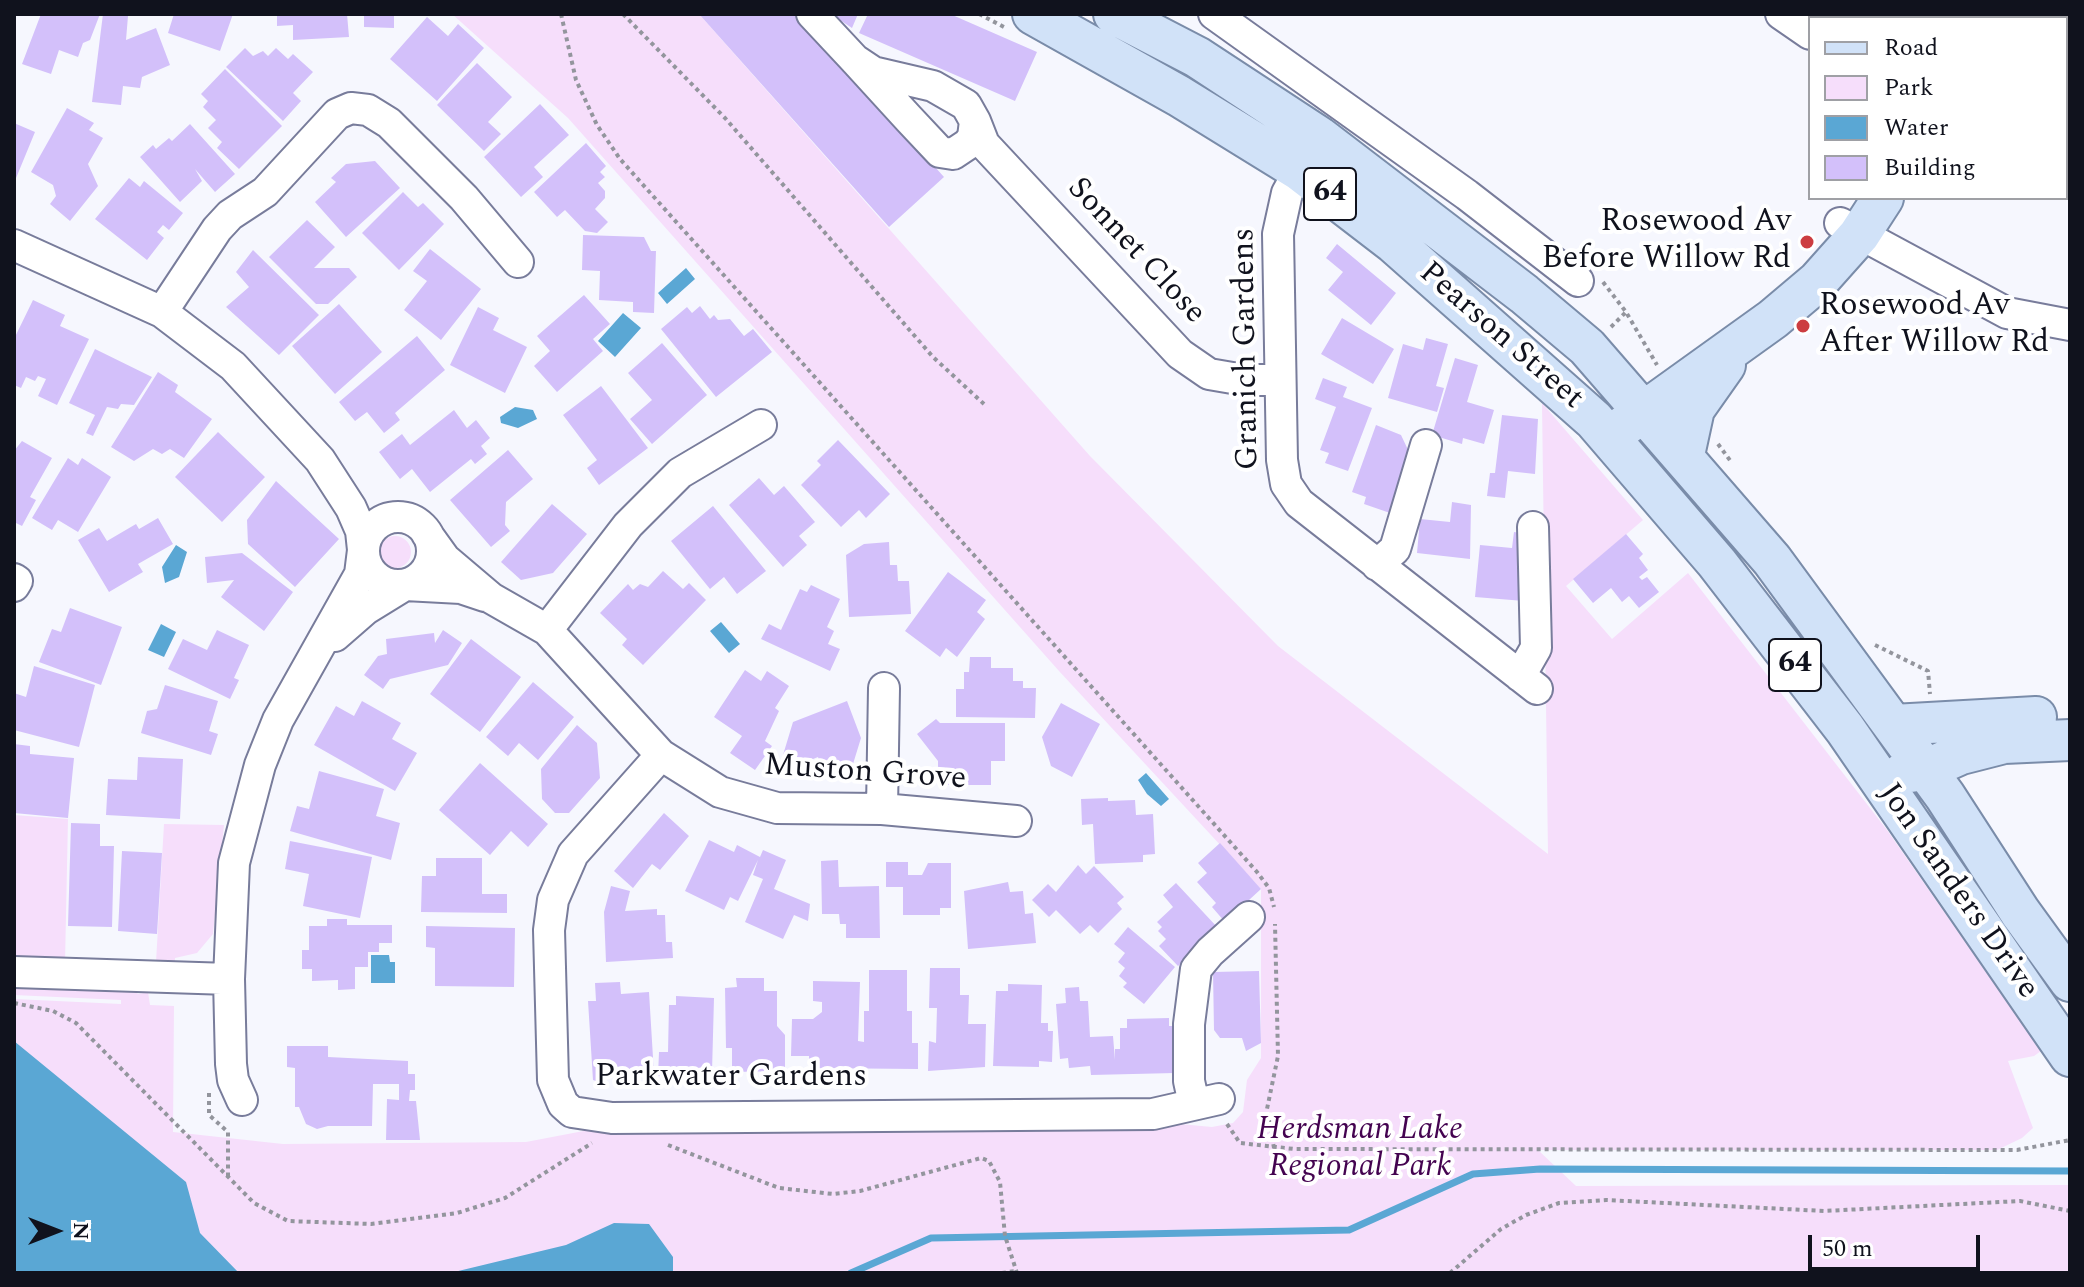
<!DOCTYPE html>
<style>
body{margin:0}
#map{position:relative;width:2084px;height:1287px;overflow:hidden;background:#f6f7fe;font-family:Spectral,serif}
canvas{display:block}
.frame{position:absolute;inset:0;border:16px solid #10121d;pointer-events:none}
.legend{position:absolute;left:1808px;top:16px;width:260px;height:184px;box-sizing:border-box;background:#fff;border:2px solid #9fa0a5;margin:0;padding:10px 14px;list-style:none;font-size:24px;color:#10121d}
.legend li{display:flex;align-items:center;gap:16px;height:40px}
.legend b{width:40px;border:2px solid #9fa0a5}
.north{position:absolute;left:16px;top:1191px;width:80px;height:80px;-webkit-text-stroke:6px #fff;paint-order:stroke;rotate:90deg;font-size:22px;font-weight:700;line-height:32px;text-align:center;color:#10121d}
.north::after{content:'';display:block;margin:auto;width:28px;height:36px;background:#10121d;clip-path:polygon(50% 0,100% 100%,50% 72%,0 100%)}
.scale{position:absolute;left:1808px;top:1235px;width:172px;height:36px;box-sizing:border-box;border:4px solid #10121d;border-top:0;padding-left:10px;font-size:24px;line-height:28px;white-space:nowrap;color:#10121d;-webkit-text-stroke:6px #fff;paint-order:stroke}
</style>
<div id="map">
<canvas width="2084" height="1287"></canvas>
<div class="frame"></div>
<ul class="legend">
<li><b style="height:10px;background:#d1e2f8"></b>Road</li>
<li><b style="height:22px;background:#f6defb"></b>Park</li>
<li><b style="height:22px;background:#5aa7d4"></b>Water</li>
<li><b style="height:22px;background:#d3c0fa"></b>Building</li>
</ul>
<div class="north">N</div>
<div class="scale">50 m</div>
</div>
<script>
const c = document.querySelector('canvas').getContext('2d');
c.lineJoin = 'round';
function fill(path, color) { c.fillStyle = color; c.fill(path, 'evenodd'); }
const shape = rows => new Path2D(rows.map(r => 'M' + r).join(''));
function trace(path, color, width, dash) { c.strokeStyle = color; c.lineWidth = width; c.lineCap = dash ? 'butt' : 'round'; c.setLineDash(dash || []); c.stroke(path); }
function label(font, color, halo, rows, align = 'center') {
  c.font = font + ' Spectral,serif'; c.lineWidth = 8; c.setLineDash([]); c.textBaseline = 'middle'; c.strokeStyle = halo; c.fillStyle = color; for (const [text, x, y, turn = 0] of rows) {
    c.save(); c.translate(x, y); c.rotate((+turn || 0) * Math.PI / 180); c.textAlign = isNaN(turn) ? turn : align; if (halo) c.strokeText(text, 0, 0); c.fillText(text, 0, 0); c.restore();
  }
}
fill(shape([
 [452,14,699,14,1090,456,1278,646,1548,854,1542,403,1643,520,1566,586,1612,639,1688,573,1887,830,2041,1051,2034,1056,2008,1061,2033,1128,2022,1138,1997,1150,1538,1150,1576,1186,2070,1185,2070,1273,14,1273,14,999,121,1004,121,1000,14,995,14,985,132,988,138,994,148,992,150,1005,174,1006,173,1132,283,1144,526,1142,594,1129,1169,1123,1212,1127,1233,1123,1243,1112,1247,1080,1261,1058,1261,889,1059,671,568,118],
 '379 552a16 16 0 1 1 32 0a16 16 0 1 1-32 0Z',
 [14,815,68,819,65,963,14,961],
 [164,824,224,825,213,934,197,953,175,958,175,963,156,962]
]), '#f6defb');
fill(shape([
 [686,268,695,279,667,304,658,293],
 [623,313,641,328,615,357,598,341],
 [515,407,533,410,537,419,518,428,501,423,500,417],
 [176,545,187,552,179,577,165,583,162,567],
 [721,622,740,644,729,653,710,631],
 [161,624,176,632,164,657,148,650],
 [1146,773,1169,799,1161,806,1147,794,1138,780],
 [371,955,389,955,390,962,395,962,395,983,371,983],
 [14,1041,186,1182,200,1233,239,1273,14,1273],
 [614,1223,649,1224,673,1257,673,1273,450,1273,566,1245]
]), '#5aa7d4');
trace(shape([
 [851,1273,931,1238,1349,1230,1473,1174,1540,1169,2070,1171]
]), '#5aa7d4', 7);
fill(shape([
 [41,14,100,14,90,40,83,43,78,57,59,50,51,74,22,64],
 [103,14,128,16,126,40,156,28,170,65,142,77,140,88,123,86,121,105,92,102],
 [174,14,233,14,220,51,168,33],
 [277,14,347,14,349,37,293,40,293,25,277,26],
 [364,14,394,14,394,28,364,27],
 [699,14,798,14,944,177,889,227],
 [831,14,858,14,852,28],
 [868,14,950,14,1037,52,1015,101,859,33],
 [427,17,448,36,458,24,484,48,437,101,390,59],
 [245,48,253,56,263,51,268,56,276,48,288,59,293,54,313,72,293,93,301,101,283,121,226,67],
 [477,63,512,97,488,122,501,134,484,151,437,105],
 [225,69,282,126,239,169,217,148,222,142,208,128,216,120,203,107,208,101,201,94],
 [540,104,569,135,534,167,543,177,521,197,484,157],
 [67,108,94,123,89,130,103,138,88,164,98,186,70,221,50,204,56,196,53,185,31,172],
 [14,123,35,132,14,183],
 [190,124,235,174,215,192,195,169,202,181,180,202,140,157,153,145,156,149,169,138,172,141],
 [586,143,606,166,600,172,605,177,598,183,605,191,605,198,595,209,608,222,597,233,585,231,565,210,557,217,534,192],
 [375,161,400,188,346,237,315,202,336,182,331,178,346,164],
 [129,178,140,187,144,181,183,213,169,230,163,225,157,232,164,238,147,260,95,219],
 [403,192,418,207,423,203,444,224,399,270,362,233],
 [307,220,335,247,314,268,349,268,357,277,328,304,316,304,269,257],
 [583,235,644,237,651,251,656,251,654,313,633,312,633,302,599,300,600,271,582,270],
 [1337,244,1396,293,1371,325,1328,290,1343,272,1326,258],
 [430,249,481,289,441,340,404,310,427,281,413,271],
 [253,250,319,315,279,355,226,307,249,287,236,272],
 [584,295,610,324,593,339,603,351,557,392,534,366,550,351,537,336],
 [33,300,65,315,60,326,89,339,57,405,38,396,46,379,38,376,35,381,26,377,21,388,14,385,14,339],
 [339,304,382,352,335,394,292,346],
 [700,306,710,319,714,315,718,320,730,319,744,336,753,329,772,352,716,397,661,329,687,307,692,313],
 [478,307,499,318,493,330,527,347,505,393,450,365],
 [1342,318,1394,349,1373,384,1321,354],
 [417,336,445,370,395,413,400,420,384,433,367,412,355,421,339,402],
 [1426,338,1448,344,1436,386,1444,388,1437,412,1388,398,1403,344,1423,350],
 [662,343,707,395,652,444,630,419,652,400,628,373],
 [95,349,152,377,134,405,121,404,118,409,107,407,93,436,86,433,95,415,69,403],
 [1455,358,1478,365,1467,402,1494,410,1484,444,1463,438,1462,444,1432,435],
 [158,372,178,385,175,392,212,419,184,458,170,449,162,454,153,449,134,461,111,447],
 [1323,378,1347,387,1343,397,1372,408,1348,471,1325,463,1329,453,1320,450,1336,407,1315,399],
 [601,386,648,448,599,485,587,468,597,460,563,415],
 [454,410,467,428,476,420,490,438,481,446,487,454,475,464,471,459,430,492,412,469,400,479,379,452,402,434,410,445],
 [1502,415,1538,419,1535,474,1508,471,1505,498,1487,496,1490,473,1495,473],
 [1376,425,1401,435,1411,456,1390,513,1364,504,1366,497,1352,492],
 [218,432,265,477,222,522,175,477],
 [838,440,890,494,866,518,859,510,841,527,801,485,821,465,817,461],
 [22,441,52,458,30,497,36,500,22,526,14,522,14,451],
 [508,450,533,479,506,502,505,525,510,531,491,547,450,500],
 [68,458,78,465,82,458,111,477,78,532,58,520,52,530,32,518],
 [759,478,774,495,784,486,815,522,799,536,807,545,783,567,729,505],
 [276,481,339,539,295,587,248,544,247,520],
 [1452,502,1471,505,1470,559,1417,553,1420,519,1450,522],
 [552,504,587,534,553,573,521,580,501,562],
 [713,506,766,571,737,594,724,577,710,589,671,541],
 [158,518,173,544,138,564,143,572,109,592,78,540,99,528,107,541,136,524,139,529],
 [1514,532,1526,534,1524,601,1475,597,1480,545,1512,548],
 [1626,534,1643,554,1639,558,1648,570,1639,577,1642,580,1647,577,1659,592,1639,608,1629,596,1622,602,1611,588,1593,603,1573,579],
 [889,542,890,565,897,565,898,581,909,581,911,614,849,617,846,555,864,544],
 [242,553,293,592,264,631,221,597,234,580,207,583,205,557],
 [663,571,683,589,689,583,706,600,643,665,622,645,627,639,600,613,628,584,633,590,640,584,648,587],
 [948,572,986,600,977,612,985,619,957,657,946,648,940,657,905,631],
 [811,585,840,599,827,627,834,631,828,644,840,649,830,671,761,639,769,624,781,630,800,589,807,592],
 [70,608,122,627,101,685,39,662,52,629,61,632],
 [217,630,249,645,234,678,239,680,230,699,168,669,183,639,207,650],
 [443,630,462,643,448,665,390,679,383,689,364,675,378,656,387,654,386,639,434,633,435,643],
 [471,639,521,677,480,732,430,694],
 [970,657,991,657,991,668,1013,668,1013,681,1023,681,1023,688,1036,688,1035,718,956,717,956,689,964,689,964,672,969,672],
 [34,666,95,685,79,747,14,730,14,693,26,697],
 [745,670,761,681,767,671,789,686,775,708,779,711,765,741,772,746,755,770,730,753,742,736,714,717],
 [533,682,574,717,538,760,519,743,508,756,486,737],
 [165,685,218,701,209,731,218,734,211,755,141,733,147,711,157,709],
 [362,701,401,723,392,739,417,753,395,791,314,745,336,706,354,716],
 [847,701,861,738,853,764,824,775,818,757,788,769,783,755,793,722],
 [1061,703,1100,724,1072,777,1051,766,1042,737],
 [936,719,940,723,1005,723,1005,761,991,761,991,785,938,785,938,761,917,734],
 [577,725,597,743,600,778,569,813,555,813,542,799,541,769],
 [14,744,30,746,30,754,74,758,68,818,14,813],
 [138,757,183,759,180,819,106,815,108,779,137,780],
 [480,763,548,824,528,847,511,831,490,855,439,810],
 [319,771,384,789,376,816,400,823,391,860,290,831,297,806,309,809],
 [1108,798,1108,801,1135,800,1136,815,1153,814,1155,854,1143,855,1143,862,1095,864,1093,824,1082,825,1081,799],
 [664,813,689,836,660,870,652,864,633,888,614,871],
 [71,823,100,824,100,846,114,846,112,927,68,926],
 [709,840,734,852,737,845,760,857,763,850,786,860,774,889,810,904,808,921,794,915,783,939,745,922,763,879,753,875,758,860,738,901,730,897,724,910,685,891],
 [290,841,372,857,360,918,303,906,309,874,285,869],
 [1220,843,1261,889,1225,922,1212,907,1216,903,1197,882,1207,873,1198,863],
 [122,851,162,853,157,934,118,931],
 [436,858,482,858,482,894,507,894,507,913,421,912,422,876,436,876],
 [838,860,839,887,879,886,880,938,846,938,846,924,840,924,839,914,822,914,821,861],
 [886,862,908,862,908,875,922,875,928,863,951,863,951,908,940,908,940,915,903,915,903,887,886,887],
 [1078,865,1086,874,1094,866,1124,897,1117,903,1122,909,1098,933,1090,925,1080,934,1056,910,1049,917,1032,900,1048,884,1056,892],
 [1008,882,1010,892,1023,891,1025,914,1033,913,1036,943,968,949,964,891],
 [1176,883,1218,928,1178,966,1159,946,1166,939,1158,931,1162,927,1157,922,1173,907,1163,895],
 [611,886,630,891,625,911,657,909,657,915,665,915,666,942,672,942,673,958,606,962,604,912],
 [327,919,347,919,347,925,392,925,392,943,379,943,379,952,368,952,368,967,355,967,355,989,338,990,338,980,312,981,312,969,302,969,302,950,309,950,309,926,327,926],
 [426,926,515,928,514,987,435,986,435,948,426,947],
 [1128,927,1175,967,1144,1004,1123,987,1127,983,1119,976,1125,968,1118,962,1125,953,1114,944],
 [930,968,960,968,960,995,969,995,968,1024,986,1024,985,1067,928,1071,929,1041,936,1043,937,1008,929,1008],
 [869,970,907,970,907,1011,912,1011,912,1043,918,1043,918,1069,809,1068,809,1056,791,1056,792,1019,813,1019,822,1012,822,1002,813,1001,813,981,860,982,858,1041,864,1042,864,1011,869,1011],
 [1259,971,1261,1043,1246,1051,1242,1038,1220,1038,1214,1030,1213,972],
 [736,978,764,978,764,991,777,991,777,1026,785,1035,785,1071,732,1072,732,1048,726,1048,725,988,737,987],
 [620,982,621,994,649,992,654,1074,606,1076,602,1083,593,1080,588,1001,596,1001,595,983],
 [1008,984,1042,985,1041,1023,1048,1023,1048,1031,1053,1031,1052,1062,1039,1061,1039,1067,993,1066,996,991,1008,991],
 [1079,987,1080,1001,1088,1001,1090,1037,1113,1036,1115,1060,1115,1049,1120,1049,1120,1028,1127,1028,1127,1019,1169,1018,1169,1026,1175,1026,1175,1073,1091,1075,1090,1066,1069,1068,1068,1058,1060,1059,1056,1004,1066,1003,1065,988],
 [676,996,714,998,712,1072,682,1071,682,1077,658,1076,659,1052,668,1052,669,1005,676,1005],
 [287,1046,328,1046,328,1057,408,1061,408,1074,415,1074,415,1090,410,1090,409,1101,416,1101,420,1140,386,1140,387,1099,399,1100,399,1084,373,1084,372,1126,328,1126,317,1129,306,1124,299,1107,295,1107,295,1068,287,1067]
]), '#d3c0fa');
const minor = shape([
 [812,14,855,60,909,119,940,152,953,154,968,144,973,137,975,121,966,105,933,86,873,72,855,60],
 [1214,14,1467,195,1578,281],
 [1781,14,1810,34],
 [975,121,984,144,1180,354,1209,374,1244,380,1280,380],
 [1310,152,1287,193,1278,234,1282,460,1286,484,1299,503,1537,689],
 [1840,223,2007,313,2070,325],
 [14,245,162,312,233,366,320,460,351,508,361,531,363,550,360,574,278,720,260,765,234,863,229,979,231,1064,233,1080,242,1100],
 [162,312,217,229,230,215,265,192,337,114,351,108,368,110,389,123,464,198,518,262],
 '364 551a34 34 0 1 1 68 0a34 34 0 1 1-68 0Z',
 [427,534,445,559,491,598,547,630,661,755,720,792,777,808,882,809,1016,821],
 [1377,565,1395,549,1426,445],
 [14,579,17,581,14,586],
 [547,630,628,525,680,473,761,425],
 [335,636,366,609,405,585,461,588,485,596],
 [1520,676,1536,648,1533,527],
 [661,755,573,854,553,900,549,930,553,1080,563,1104,572,1112,612,1118,1153,1114,1219,1099],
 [882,809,884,688],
 [14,972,229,979],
 [1194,1104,1189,1081,1189,1024,1196,969,1210,952,1249,917]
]);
const major = shape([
 [1033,14,1179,96,1299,170,1394,243,1594,420,1717,563,1845,729,2070,1056],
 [1114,14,1197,57,1319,137,1524,294,1587,347,1772,560,1945,796,2020,912,2070,981],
 [1981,18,1983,14],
 [1624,426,1773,319,1818,281,1859,235,1883,198],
 [1684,455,1694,409,1725,365],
 [1893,725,2036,717],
 [1903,773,1925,770,1961,754,2004,743,2070,740]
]);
trace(minor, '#787c9b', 34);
trace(major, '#7a8ca9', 44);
trace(shape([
 [561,14,576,80,597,125,620,159,1257,872,1269,888,1274,907],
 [623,14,725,118,933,357,984,404],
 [979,14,1004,27],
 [1921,18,1923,14],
 [1603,282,1626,312,1657,365],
 [1611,327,1626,312],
 [1718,444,1732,463],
 [1875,645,1928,671,1930,694],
 [14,1003,53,1011,76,1023,254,1203,288,1221,371,1224,457,1213,505,1198,592,1143],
 [209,1093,209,1115,228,1132,228,1178],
 [1227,1124,1240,1143,1294,1149,2017,1150,2070,1140],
 [668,1145,779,1188,833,1194,860,1191,981,1158,989,1161,1000,1182,1005,1236,1017,1273],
 [1274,1148,1267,1109,1278,1056,1275,924],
 [1002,1273,1015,1271],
 [1450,1273,1501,1229,1526,1215,1559,1203,1606,1200,1824,1211,2020,1201,2070,1211]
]), '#93959d', 4, [4, 4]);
trace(minor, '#fff', 30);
trace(major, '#d1e2f8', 40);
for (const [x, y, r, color] of [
 [1807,242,8,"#cc3d41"],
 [1803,326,8,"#cc3d41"]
]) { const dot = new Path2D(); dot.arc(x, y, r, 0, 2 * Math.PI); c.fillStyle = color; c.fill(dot); trace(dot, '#fff', 3); }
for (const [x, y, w] of [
 [1330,194,52],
 [1795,665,52]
]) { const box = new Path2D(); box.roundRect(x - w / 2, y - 26, w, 52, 6); c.fillStyle = '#fff'; c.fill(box); trace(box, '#10121d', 2); }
label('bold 30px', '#10121d', null, [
 ["64",1330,194],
 ["64",1795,665]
]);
label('32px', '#10121d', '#fff', [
 ["Rosewood Av",1791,224],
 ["Before Willow Rd",1791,261],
 ["Rosewood Av",1819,308,"left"],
 ["After Willow Rd",1819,345,"left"]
], 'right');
label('32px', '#10121d', '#fff', [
 ["Sonnet Close",1135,252,47],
 ["Pearson Street",1500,337,41],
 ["Granich Gardens",1248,349,-91],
 ["Muston Grove",865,774,4],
 ["Jon Sanders Drive",1957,892,55],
 ["Parkwater Gardens",731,1079]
]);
label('italic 32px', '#440350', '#fff', [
 ["Herdsman Lake",1360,1132],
 ["Regional Park",1360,1169]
]);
</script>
